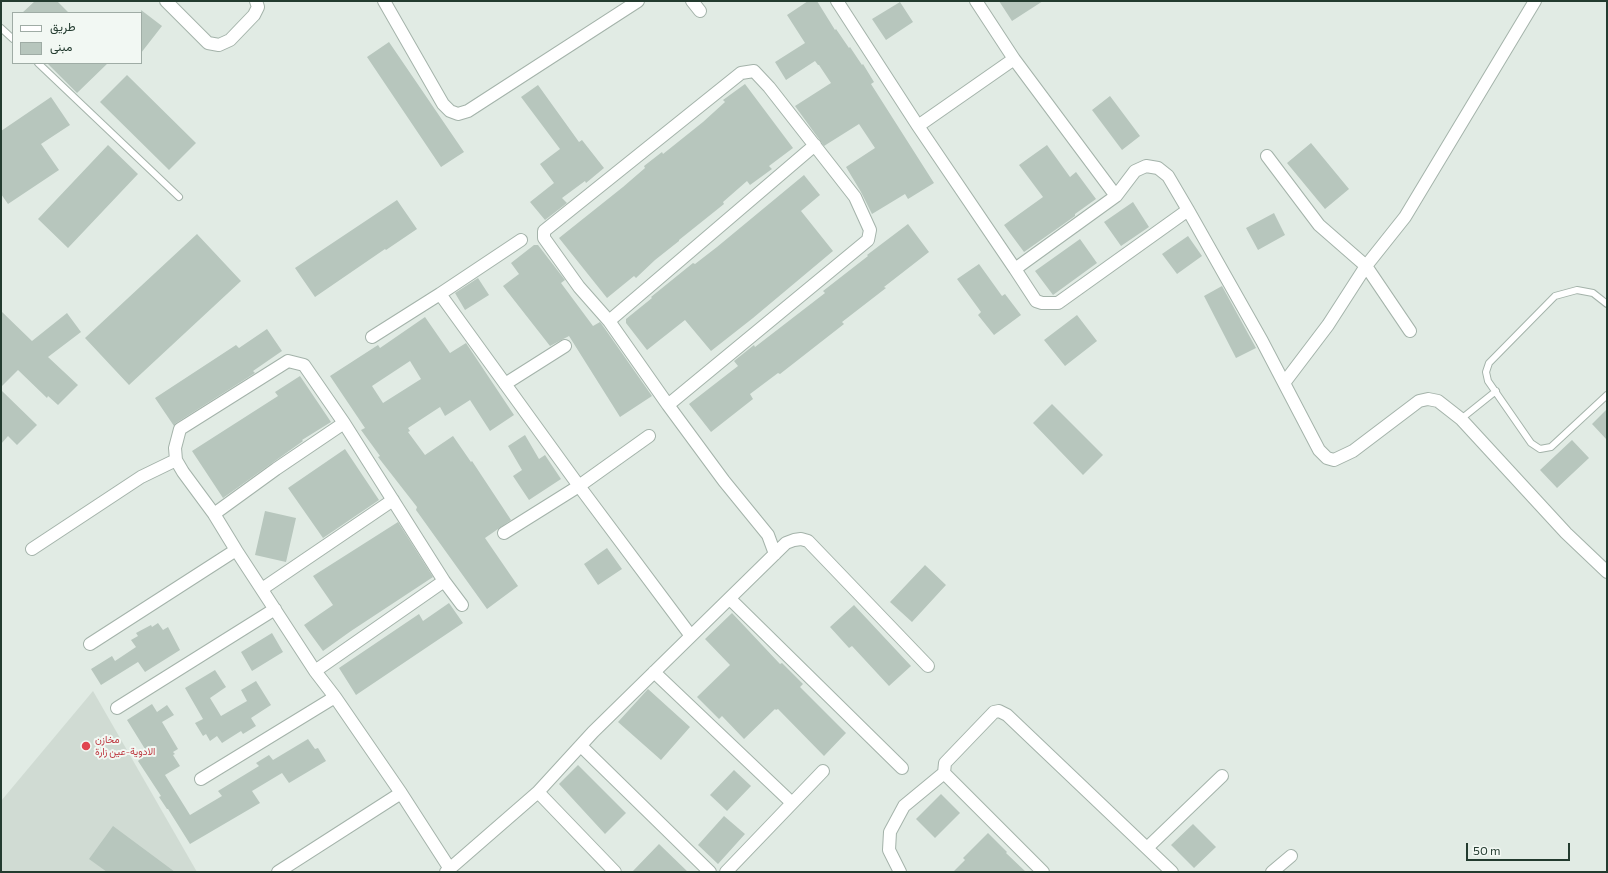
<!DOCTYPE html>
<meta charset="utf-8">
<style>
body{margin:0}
#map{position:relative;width:1608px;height:873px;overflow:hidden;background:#e1ebe4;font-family:Commissioner,Vazirmatn,sans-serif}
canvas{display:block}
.frame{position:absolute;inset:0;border:2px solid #233b2f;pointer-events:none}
.legend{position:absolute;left:12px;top:12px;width:130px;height:52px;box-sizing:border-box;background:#f2f8f3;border:1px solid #9faca5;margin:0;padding:5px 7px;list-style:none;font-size:12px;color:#233b2f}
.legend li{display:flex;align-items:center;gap:8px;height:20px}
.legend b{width:20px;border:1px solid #9faca5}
.scale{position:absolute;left:1466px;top:843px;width:104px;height:18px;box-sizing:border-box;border:2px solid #233b2f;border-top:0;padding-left:5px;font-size:12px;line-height:14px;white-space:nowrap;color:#233b2f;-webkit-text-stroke:3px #f2f8f3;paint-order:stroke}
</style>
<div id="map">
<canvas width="1608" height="873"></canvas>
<div class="frame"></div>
<ul class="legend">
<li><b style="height:5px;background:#fff"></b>طريق</li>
<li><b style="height:11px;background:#b7c6bd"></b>مبنى</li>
</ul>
<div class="scale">50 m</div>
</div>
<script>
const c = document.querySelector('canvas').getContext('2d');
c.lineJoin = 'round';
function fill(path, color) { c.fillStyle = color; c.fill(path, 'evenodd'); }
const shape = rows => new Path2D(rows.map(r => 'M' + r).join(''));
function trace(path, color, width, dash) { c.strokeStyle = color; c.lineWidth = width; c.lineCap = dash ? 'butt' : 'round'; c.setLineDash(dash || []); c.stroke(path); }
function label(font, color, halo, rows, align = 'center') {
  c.font = font + ' Commissioner,Vazirmatn,sans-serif'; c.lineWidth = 4; c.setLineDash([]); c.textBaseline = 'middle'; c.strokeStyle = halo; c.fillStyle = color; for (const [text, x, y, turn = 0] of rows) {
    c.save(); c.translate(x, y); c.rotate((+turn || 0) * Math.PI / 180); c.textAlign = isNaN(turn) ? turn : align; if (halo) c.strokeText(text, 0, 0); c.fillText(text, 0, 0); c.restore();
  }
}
fill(shape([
 [93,691,197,872,1,872,1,801]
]), '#d0dbd3');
fill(shape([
 [35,1,57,1,69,13,22,13],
 [808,1,817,1,835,30,836,29,849,48,850,47,862,65,863,64,874,82,871,84,934,183,908,199,905,194,872,214,861,192,846,167,875,148,859,124,824,146,795,106,831,83,819,65,818,65,815,61,786,80,775,62,805,43,787,15],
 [999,1,1043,1,1012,21],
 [900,2,913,22,886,40,872,19],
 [141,10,162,26,141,53],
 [389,42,464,152,441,167,367,57],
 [47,63,108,63,77,93],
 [127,75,196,143,169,170,100,102],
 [745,84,793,148,769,166,772,169,750,185,747,181,723,202,724,204,679,240,679,241,655,260,636,278,634,276,607,298,559,238,623,187,645,168,644,166,662,152,663,154,703,122,725,102,723,100],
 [538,85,579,142,582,140,604,168,586,183,585,181,562,198,567,203,545,220,530,202,554,183,540,164,560,149,521,97],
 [1110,96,1140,136,1122,150,1092,110],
 [51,97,70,125,41,144,59,170,8,204,1,194,1,131],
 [1311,143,1349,189,1325,209,1287,163],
 [108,145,138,174,68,248,38,219],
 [1047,145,1070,177,1076,172,1096,199,1075,214,1075,216,1024,252,1004,225,1043,197,1019,165],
 [804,175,820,195,801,211,833,251,753,318,711,351,685,320,647,350,626,323,626,319,652,298,651,297,693,263,695,264,717,247],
 [397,200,417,229,386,250,385,249,315,297,295,268],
 [1133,202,1149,227,1121,246,1104,222],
 [1274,213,1285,235,1258,250,1246,228],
 [908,224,929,252,884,287,886,288,842,322,844,324,780,374,778,373,750,394,753,399,711,432,689,404,738,366,734,361,754,345,755,347,825,293,823,291,868,256,867,255],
 [197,234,241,281,129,385,85,338],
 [1188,236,1202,256,1177,274,1162,254],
 [1080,239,1097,263,1053,295,1035,271],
 [534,245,538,245,558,271,565,280,561,283,593,326,600,322,603,326,652,396,620,417,569,336,550,346,503,286,519,274,511,263],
 [979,264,1002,296,1005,294,1021,315,994,335,978,315,981,312,957,279],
 [478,278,489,295,465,310,455,293],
 [1222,286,1256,348,1236,358,1204,296],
 [1,311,32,341,67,313,81,332,48,357,78,385,58,405,48,396,47,398,18,370,1,387],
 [1077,315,1097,341,1065,366,1044,340],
 [425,317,450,353,466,343,514,415,490,431,470,400,445,416,440,407,408,428,410,431,408,432,425,455,453,436,471,462,472,461,511,520,485,538,518,586,487,609,416,510,417,507,378,457,380,456,361,430,365,428,330,376,378,345,380,348],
 [410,361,421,379,383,403,372,386],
 [267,329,282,351,253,371,255,373,176,423,174,426,155,398,236,345,239,348],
 [300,376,331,422,302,440,303,441,223,498,192,451,278,396,275,392],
 [1,390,37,425,17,445,8,436,1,444],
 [1052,404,1103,455,1083,475,1033,423],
 [1607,409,1607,440,1592,424],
 [525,435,539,459,545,455,561,479,529,500,513,476,522,470,508,446],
 [1572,440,1589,458,1557,488,1540,470],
 [345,449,379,500,323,538,288,488],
 [265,511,296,518,286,562,255,555],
 [398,522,433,577,351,631,323,651,304,625,333,605,313,576],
 [607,548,622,569,598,585,584,564],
 [925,565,946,585,912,622,890,602],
 [449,603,463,623,356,695,339,668,419,614,423,621],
 [854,605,911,666,889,686,852,646,849,648,830,627],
 [732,613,780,664,782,663,803,684,800,687,846,733,824,756,778,709,776,710,775,709,744,739,722,716,719,719,697,697,730,665,705,639],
 [158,623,163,630,168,627,180,650,145,672,138,662,101,685,91,669,112,656,115,661,136,647,131,640,138,636,136,633,151,625,152,627],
 [272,633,283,652,252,671,241,652],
 [215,670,226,687,210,698,221,716,247,701,241,690,256,681,271,705,251,718,256,726,243,734,241,731,222,743,217,736,210,741,206,734,203,736,195,723,203,719,185,688],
 [648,689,690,727,661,760,618,722],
 [152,704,157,712,167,705,174,715,162,722,178,749,173,752,175,754,173,755,180,766,165,775,190,815,222,796,218,791,259,766,256,763,269,755,273,760,308,739,315,749,318,748,326,761,289,783,282,773,252,791,260,803,190,844,168,809,167,809,159,797,161,796,138,761,139,760,136,755,145,749,127,720],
 [578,765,626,813,605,834,559,784],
 [734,770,751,786,727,811,710,795],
 [941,794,960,813,935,838,916,819],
 [724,816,745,834,718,864,698,845],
 [1193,824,1216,847,1194,868,1171,845],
 [113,826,175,872,107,872,89,859],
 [988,833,1007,852,1006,853,1026,872,953,872,965,860,963,858],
 [659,844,688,872,632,872]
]), '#b7c6bd');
const lane = shape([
 [1,28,13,39],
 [38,63,179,197],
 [1607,304,1593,293,1577,290,1555,296,1489,363,1486,372,1488,381,1531,443,1540,449,1551,447,1607,395],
 [1461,419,1496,391]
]);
const street = shape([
 [166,1,208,43,219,45,230,40,254,15,258,7,256,1],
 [384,1,443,104,450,111,458,114,468,111,638,1],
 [692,1,700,11],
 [837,1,918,126,1015,269,1116,196,1135,171,1146,166,1158,168,1168,176,1188,210,1262,341,1319,450,1327,458,1334,460,1353,451,1419,401,1428,399,1438,401,1461,419,1566,533,1607,572],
 [976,1,1014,59,1116,196],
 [918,126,1014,59],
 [1267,156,1319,225,1366,266,1410,331],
 [521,240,440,294,579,486,691,636],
 [1015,269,1036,301,1042,303,1058,303,1188,210],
 [609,321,815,145],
 [372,337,440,294],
 [1284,383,1328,325,1366,266,1405,217,1535,1],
 [505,384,565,346],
 [668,405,868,240,870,230,855,197,769,87,754,71,741,73,544,231,544,238,579,287,609,321,668,405,724,481,768,535,775,554],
 [176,460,175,448,180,429,288,361,304,365,344,423,444,581,462,605],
 [214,514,276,469,344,423],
 [504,533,579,486,649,436],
 [32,549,141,477,176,460,183,472,214,514,236,550,315,671,335,697,401,793,450,869],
 [262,589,393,500],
 [730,599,902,768],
 [90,644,236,550],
 [315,671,444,581],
 [654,672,792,803],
 [117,708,275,609],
 [581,746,710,872],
 [201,779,335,697],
 [538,792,615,872],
 [1147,848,1222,776],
 [278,872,401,793],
 [446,872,538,792,593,732,786,543,794,540,801,539,808,541,928,666],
 [726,872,823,771],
 [900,872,889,850,890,832,904,806,944,773],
 [1043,872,944,773,945,763,994,712,999,711,1007,715,1172,872],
 [1272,872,1291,856]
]);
trace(lane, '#a4b3aa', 8);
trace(street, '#a4b3aa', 14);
trace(lane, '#fff', 6);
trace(street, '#fff', 12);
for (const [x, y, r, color] of [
 [86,746,5,"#e0444e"]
]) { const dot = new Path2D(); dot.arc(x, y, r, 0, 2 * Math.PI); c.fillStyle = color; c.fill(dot); trace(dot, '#f2f8f3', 1.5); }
label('10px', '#be3a42', '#f2f8f3', [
 ["مخازن",95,740],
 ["الادوية-عين زارة",95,752]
], 'left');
</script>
